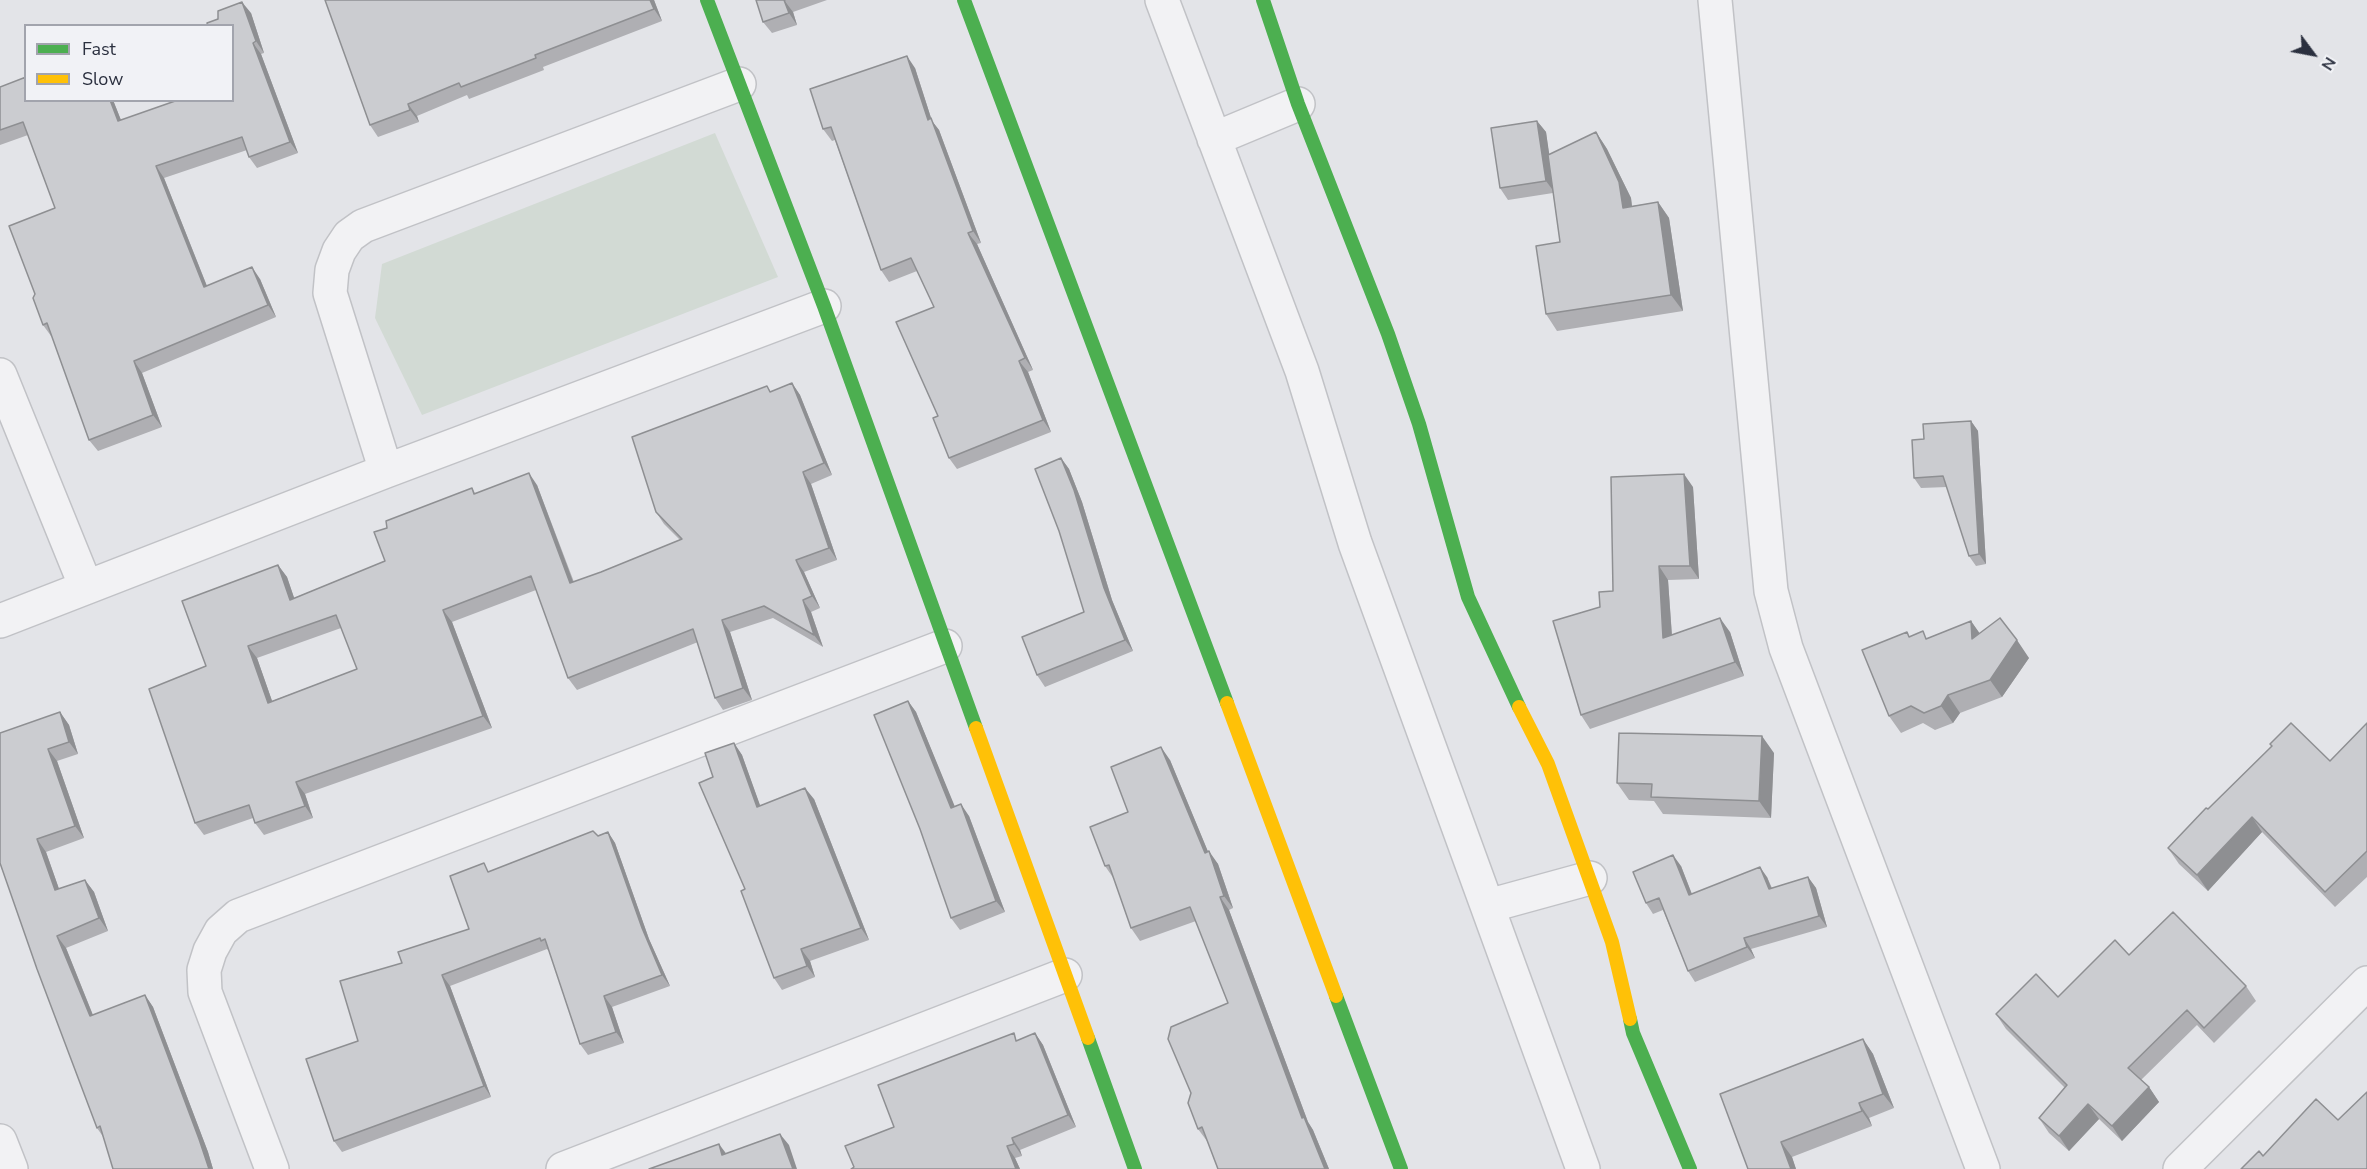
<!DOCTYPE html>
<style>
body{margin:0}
#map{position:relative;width:2367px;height:1169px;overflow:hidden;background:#e3e4e8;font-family:"Nunito Sans",sans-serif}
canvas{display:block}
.legend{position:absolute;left:24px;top:24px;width:210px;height:78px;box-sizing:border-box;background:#f1f2f6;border:2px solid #a2a4ad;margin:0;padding:8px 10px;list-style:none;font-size:18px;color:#2b303f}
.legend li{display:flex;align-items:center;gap:12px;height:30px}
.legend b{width:30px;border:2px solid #a2a4ad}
.north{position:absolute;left:2283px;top:24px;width:60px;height:60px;-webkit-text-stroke:4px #f1f2f6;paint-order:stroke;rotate:122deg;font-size:16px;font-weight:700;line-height:24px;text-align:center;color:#2b303f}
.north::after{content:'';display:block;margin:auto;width:21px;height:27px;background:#2b303f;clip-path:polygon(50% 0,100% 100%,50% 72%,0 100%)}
</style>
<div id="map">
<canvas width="2367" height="1169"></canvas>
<ul class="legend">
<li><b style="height:8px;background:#4caf50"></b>Fast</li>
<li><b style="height:8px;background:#ffc107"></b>Slow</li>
</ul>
<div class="north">N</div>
</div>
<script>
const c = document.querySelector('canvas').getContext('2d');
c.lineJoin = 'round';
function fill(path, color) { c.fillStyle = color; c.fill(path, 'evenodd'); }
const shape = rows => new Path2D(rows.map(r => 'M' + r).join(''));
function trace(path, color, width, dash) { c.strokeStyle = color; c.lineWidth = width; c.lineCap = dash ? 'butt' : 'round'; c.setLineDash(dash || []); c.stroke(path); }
fill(shape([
 [715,133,778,277,422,415,375,318,382,264]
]), '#d2dad4');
const street = shape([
 [1162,0,1302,371,1355,543,1583,1169],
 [1715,0,1771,591,1786,648,1983,1169],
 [1214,139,1298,104],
 [0,375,86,587],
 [386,471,330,293,332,270,339,251,349,236,363,226,739,84],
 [0,621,386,471,824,306],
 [1488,906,1590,878],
 [0,1141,11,1169],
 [272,1169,205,992,204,970,210,951,221,931,238,916,945,646],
 [563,1169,1065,975],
 [2180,1169,2367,983]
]);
trace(street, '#c1c2c6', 36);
trace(street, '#f2f2f4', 33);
trace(shape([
 [707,0,824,306,976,728],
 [964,0,1227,703],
 [1263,0,1298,104,1388,334,1419,424,1468,597,1519,707],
 [1336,996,1401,1169],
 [1630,1019,1633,1033,1690,1169],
 [1088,1038,1135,1169]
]), '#4caf50', 14);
trace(shape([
 [1227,703,1336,996],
 [1519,707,1548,764,1612,942,1630,1019],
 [976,728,1088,1038]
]), '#ffc107', 14);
fill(shape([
 [325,0,654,0,662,21,543,67,544,70,469,99,467,95,417,116,419,122,378,137,370,125],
 [756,0,827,0,793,12,797,25,772,33,763,22],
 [251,13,264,53,261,54,298,153,257,168,249,157,247,150,164,178,207,286,260,279,276,317,142,373,162,427,98,451,89,440,52,336,51,336,43,325,35,294,55,208,28,135,0,145,0,87,26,100,113,100,121,120,232,100],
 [915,68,932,121,939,130,981,243,977,244,1033,370,1028,372,1051,432,957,469,949,458,938,416,934,307,917,271,889,282,881,270,835,140,832,141,823,129],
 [1537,121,1546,132,1549,155,1596,132,1607,149,1631,198,1632,206,1658,202,1669,218,1683,311,1557,331,1546,314,1560,242,1553,193,1508,200,1500,188],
 [792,383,800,395,832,475,811,484,837,560,804,572,820,608,811,612,823,647,773,618,730,632,752,700,723,710,715,698,698,642,577,690,568,678,536,590,452,622,492,728,305,794,313,818,264,835,255,823,253,818,204,835,195,823,206,666,278,565,287,577,294,598,385,561,387,528,472,488,475,493,537,485,574,582,601,572,680,540,664,524,656,512,767,386,771,392],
 [341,628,357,669,272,701,257,658],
 [1971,421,1978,431,1986,564,1976,566,1969,556,1947,487,1921,488,1914,478,1924,439],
 [1061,458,1069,469,1082,502,1112,600,1133,651,1045,687,1037,675,1084,612],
 [1693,487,1699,579,1668,580,1672,635,1730,632,1744,676,1590,729,1581,715,1600,607],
 [1971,621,1979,633,2029,658,2002,697,1960,713,1953,723,1935,730,1923,723,1901,733,1889,716,1911,637,1928,638],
 [908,701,916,712,954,806,969,816,1005,912,960,930,951,918],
 [60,712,69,725,78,754,57,761,84,838,46,852,59,889,85,880,94,892,108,931,66,948,93,1015,145,995,153,1007,208,1152,213,1169,113,1169,104,1138,97,1128,0,863],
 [2367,723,2367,877,2335,907,2262,832,2208,891,2179,864,2168,848,2272,746,2270,744,2330,761],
 [734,743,742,755,760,806,814,799,869,940,810,961,815,977,782,990,774,978,745,889,713,777],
 [1774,753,1771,818,1663,814,1654,801,1629,800,1617,783],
 [1170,760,1208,852,1218,864,1233,908,1229,910,1308,1122,1313,1130,1329,1169,1218,1169,1207,1141,1198,1129,1228,1003,1196,921,1140,941,1131,928,1114,879,1105,866,1128,812],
 [608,832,615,843,649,939,670,986,612,1007,624,1043,588,1055,580,1044,549,951,547,949,450,986,491,1097,342,1152,334,1141,358,1041,469,929,490,871],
 [1681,866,1692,894,1767,877,1772,888,1808,877,1816,888,1827,927,1751,949,1755,958,1695,982,1688,971,1663,910,1653,914,1646,903],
 [2129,955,2246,986,2256,1001,2214,1043,2197,1025,2141,1080,2149,1087,2159,1102,2122,1141,2099,1119,2069,1151,2049,1133,2039,1118,2065,1088,2006,1029,1996,1014,2058,997],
 [1035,1033,1043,1045,1076,1127,1020,1150,1022,1156,1015,1158,1020,1169,851,1169,854,1167,894,1127,1019,1040],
 [1863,1039,1873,1054,1894,1108,1869,1118,1872,1126,1792,1157,1796,1169,1748,1169]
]), '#afafb3');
fill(shape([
 [650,0,654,0,662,21,654,9],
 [784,0,793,12,797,25,789,13],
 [242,2,251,13,264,53,256,41],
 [253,43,261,54,298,153,290,142],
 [907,56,915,68,932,121,939,130,981,243,973,231,928,120],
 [110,100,113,100,126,133,118,121],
 [408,104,417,116,419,122,410,110],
 [1537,121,1546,132,1555,193,1546,181],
 [1596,132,1607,149,1631,198,1634,224,1623,208],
 [156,166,164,178,212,299,204,287],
 [1658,202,1669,218,1683,311,1671,295],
 [968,233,977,244,1033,370,1025,358],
 [252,267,260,279,276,317,268,305],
 [134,361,142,373,162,427,153,415],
 [1019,361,1028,372,1051,432,1043,420],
 [792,383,800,395,832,475,824,463],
 [1971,421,1978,431,1986,564,1979,554],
 [1061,458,1069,469,1082,502,1112,600,1133,651,1125,640,1104,588],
 [803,472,811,484,837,560,829,548],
 [529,473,537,485,578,595,570,583],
 [1684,474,1693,487,1699,579,1690,566],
 [796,560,804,572,820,608,812,596],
 [278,565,287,577,299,612,290,600],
 [1659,566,1668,580,1673,652,1663,638],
 [803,600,811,612,823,647,814,635],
 [443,610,452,622,492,728,483,716],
 [1720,618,1730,632,1744,676,1735,662],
 [722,620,730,632,752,700,743,688],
 [1971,621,1983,638,1972,639],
 [2017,640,2029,658,2002,697,1990,680],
 [248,646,257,658,277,715,268,703],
 [1948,695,1960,713,1953,723,1941,706],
 [908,701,916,712,960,819,951,808],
 [60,712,69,725,78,754,69,742],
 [1762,736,1774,753,1771,818,1759,801],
 [734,743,742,755,765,819,757,807],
 [1161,747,1170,760,1214,866,1205,853],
 [48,749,57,761,84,838,75,826],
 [296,782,305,794,313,818,305,806],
 [805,788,814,799,869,940,861,928],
 [961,804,969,816,1005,912,996,901],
 [2252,817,2262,832,2208,891,2197,875],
 [608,832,615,843,649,939,670,986,662,975,642,928],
 [37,839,46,852,64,903,55,890],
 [1209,851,1218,864,1233,908,1224,896],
 [1673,855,1681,866,1696,905,1689,895],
 [1760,867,1767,877,1776,900,1769,889],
 [1808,877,1816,888,1827,927,1819,916],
 [85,880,94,892,108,931,99,918],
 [1220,897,1229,910,1308,1122,1313,1130,1329,1169,1325,1169,1302,1118],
 [57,936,66,948,98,1028,90,1016],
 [1744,938,1751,949,1755,958,1747,947],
 [801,949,810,961,815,977,807,966],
 [442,975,450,986,491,1097,484,1086],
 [145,995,153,1007,208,1152,213,1169,209,1169],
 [604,996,612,1007,624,1043,616,1032],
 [1035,1033,1043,1045,1076,1127,1068,1115],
 [1863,1039,1873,1054,1894,1108,1883,1094],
 [2149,1087,2159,1102,2122,1141,2112,1126],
 [1859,1103,1869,1118,1872,1126,1862,1111],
 [2088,1104,2099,1119,2069,1151,2059,1136],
 [780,1134,789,1145,797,1169,793,1169],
 [1012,1138,1020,1150,1022,1156,1014,1144],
 [1781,1142,1792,1157,1796,1169,1791,1169],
 [719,1144,728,1156,722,1155],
 [1007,1146,1015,1158,1020,1169,1016,1169]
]), '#8e8f92');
const building = shape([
 [325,0,650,0,654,9,535,55,536,58,461,87,459,83,408,104,410,110,370,125,325,0],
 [756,0,785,0,784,0,789,13,763,22,756,0],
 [242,2,256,41,253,43,290,142,249,157,242,137,156,166,204,287,252,267,268,305,134,361,153,415,89,440,47,323,43,325,33,298,35,294,9,226,55,208,23,122,0,130,0,87,26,77,26,100,110,100,118,121,178,100,232,100,232,26,208,26,207,23,218,19,218,11,242,2],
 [907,56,928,120,931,118,973,231,968,233,1025,358,1019,361,1043,420,949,458,933,418,938,416,896,322,934,307,911,258,881,270,831,127,823,129,810,89,907,56],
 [1537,121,1546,181,1500,188,1491,128,1537,121],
 [1596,132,1619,182,1623,208,1658,202,1671,295,1546,314,1536,246,1560,242,1548,155,1596,132],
 [792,383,824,463,803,472,829,548,796,560,812,596,803,600,814,635,764,606,722,620,743,688,715,698,693,629,568,678,531,576,443,610,483,716,296,782,305,806,255,823,249,805,195,823,149,689,206,666,182,601,278,565,290,600,385,561,374,532,387,528,386,521,472,488,474,494,529,473,570,583,601,572,682,539,656,512,632,437,767,386,770,392,792,383],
 [336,615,357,669,268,703,248,646,336,615],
 [1971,421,1979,554,1969,556,1943,476,1914,478,1912,440,1924,439,1923,424,1971,421],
 [1061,458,1074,490,1104,588,1125,640,1037,675,1022,637,1084,612,1059,531,1035,469,1061,458],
 [1684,474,1690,566,1659,566,1663,638,1720,618,1735,662,1581,715,1553,621,1600,607,1599,592,1613,591,1611,477,1684,474],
 [2000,618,2017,640,1990,680,1948,695,1941,706,1924,713,1911,706,1889,716,1862,650,1907,632,1909,637,1923,631,1926,639,1971,621,1972,639,2000,618],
 [908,701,951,808,961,804,996,901,951,918,920,829,874,715,908,701],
 [60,712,69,742,48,749,75,826,37,839,55,890,85,880,99,918,57,936,90,1016,145,995,199,1139,209,1169,113,1169,100,1126,97,1128,37,969,0,863,0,733,60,712],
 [2291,723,2330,761,2367,723,2367,851,2325,892,2252,817,2197,875,2168,848,2206,808,2208,809,2272,746,2270,744,2291,723],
 [1619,733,1762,736,1759,801,1651,797,1652,784,1617,783,1619,733],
 [734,743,757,807,805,788,861,928,801,949,807,966,774,978,741,891,745,889,699,783,713,777,705,753,734,743],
 [1161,747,1205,853,1209,851,1224,896,1220,897,1302,1118,1304,1117,1325,1169,1218,1169,1202,1127,1198,1129,1188,1103,1191,1093,1168,1039,1171,1027,1228,1003,1190,907,1131,928,1109,865,1105,866,1090,827,1128,812,1111,767,1161,747],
 [593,831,598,836,608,832,642,928,662,975,604,996,616,1032,580,1044,545,939,541,941,540,938,442,975,484,1086,334,1141,306,1059,358,1041,340,981,402,963,398,952,469,929,450,876,484,863,488,872,593,831],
 [1673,855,1689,895,1760,867,1769,889,1808,877,1819,916,1744,938,1747,947,1688,971,1659,898,1646,903,1633,872,1673,855],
 [2173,912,2246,986,2204,1028,2187,1010,2128,1068,2149,1087,2112,1126,2088,1104,2059,1136,2039,1118,2067,1085,1996,1014,2036,974,2058,997,2115,940,2129,955,2173,912],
 [1014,1033,1016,1041,1035,1033,1068,1115,1012,1138,1014,1144,1007,1146,1016,1169,851,1169,854,1167,845,1146,894,1127,878,1085,1014,1033],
 [1863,1039,1883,1094,1859,1103,1862,1111,1781,1142,1791,1169,1748,1169,1720,1094,1863,1039],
 [2367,1092,2367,1169,2241,1169,2259,1151,2263,1156,2316,1099,2338,1120,2367,1092],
 [780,1134,793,1169,649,1169,719,1144,722,1155,780,1134]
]);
fill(building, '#cbccd0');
trace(building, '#8e8f92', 1.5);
</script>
